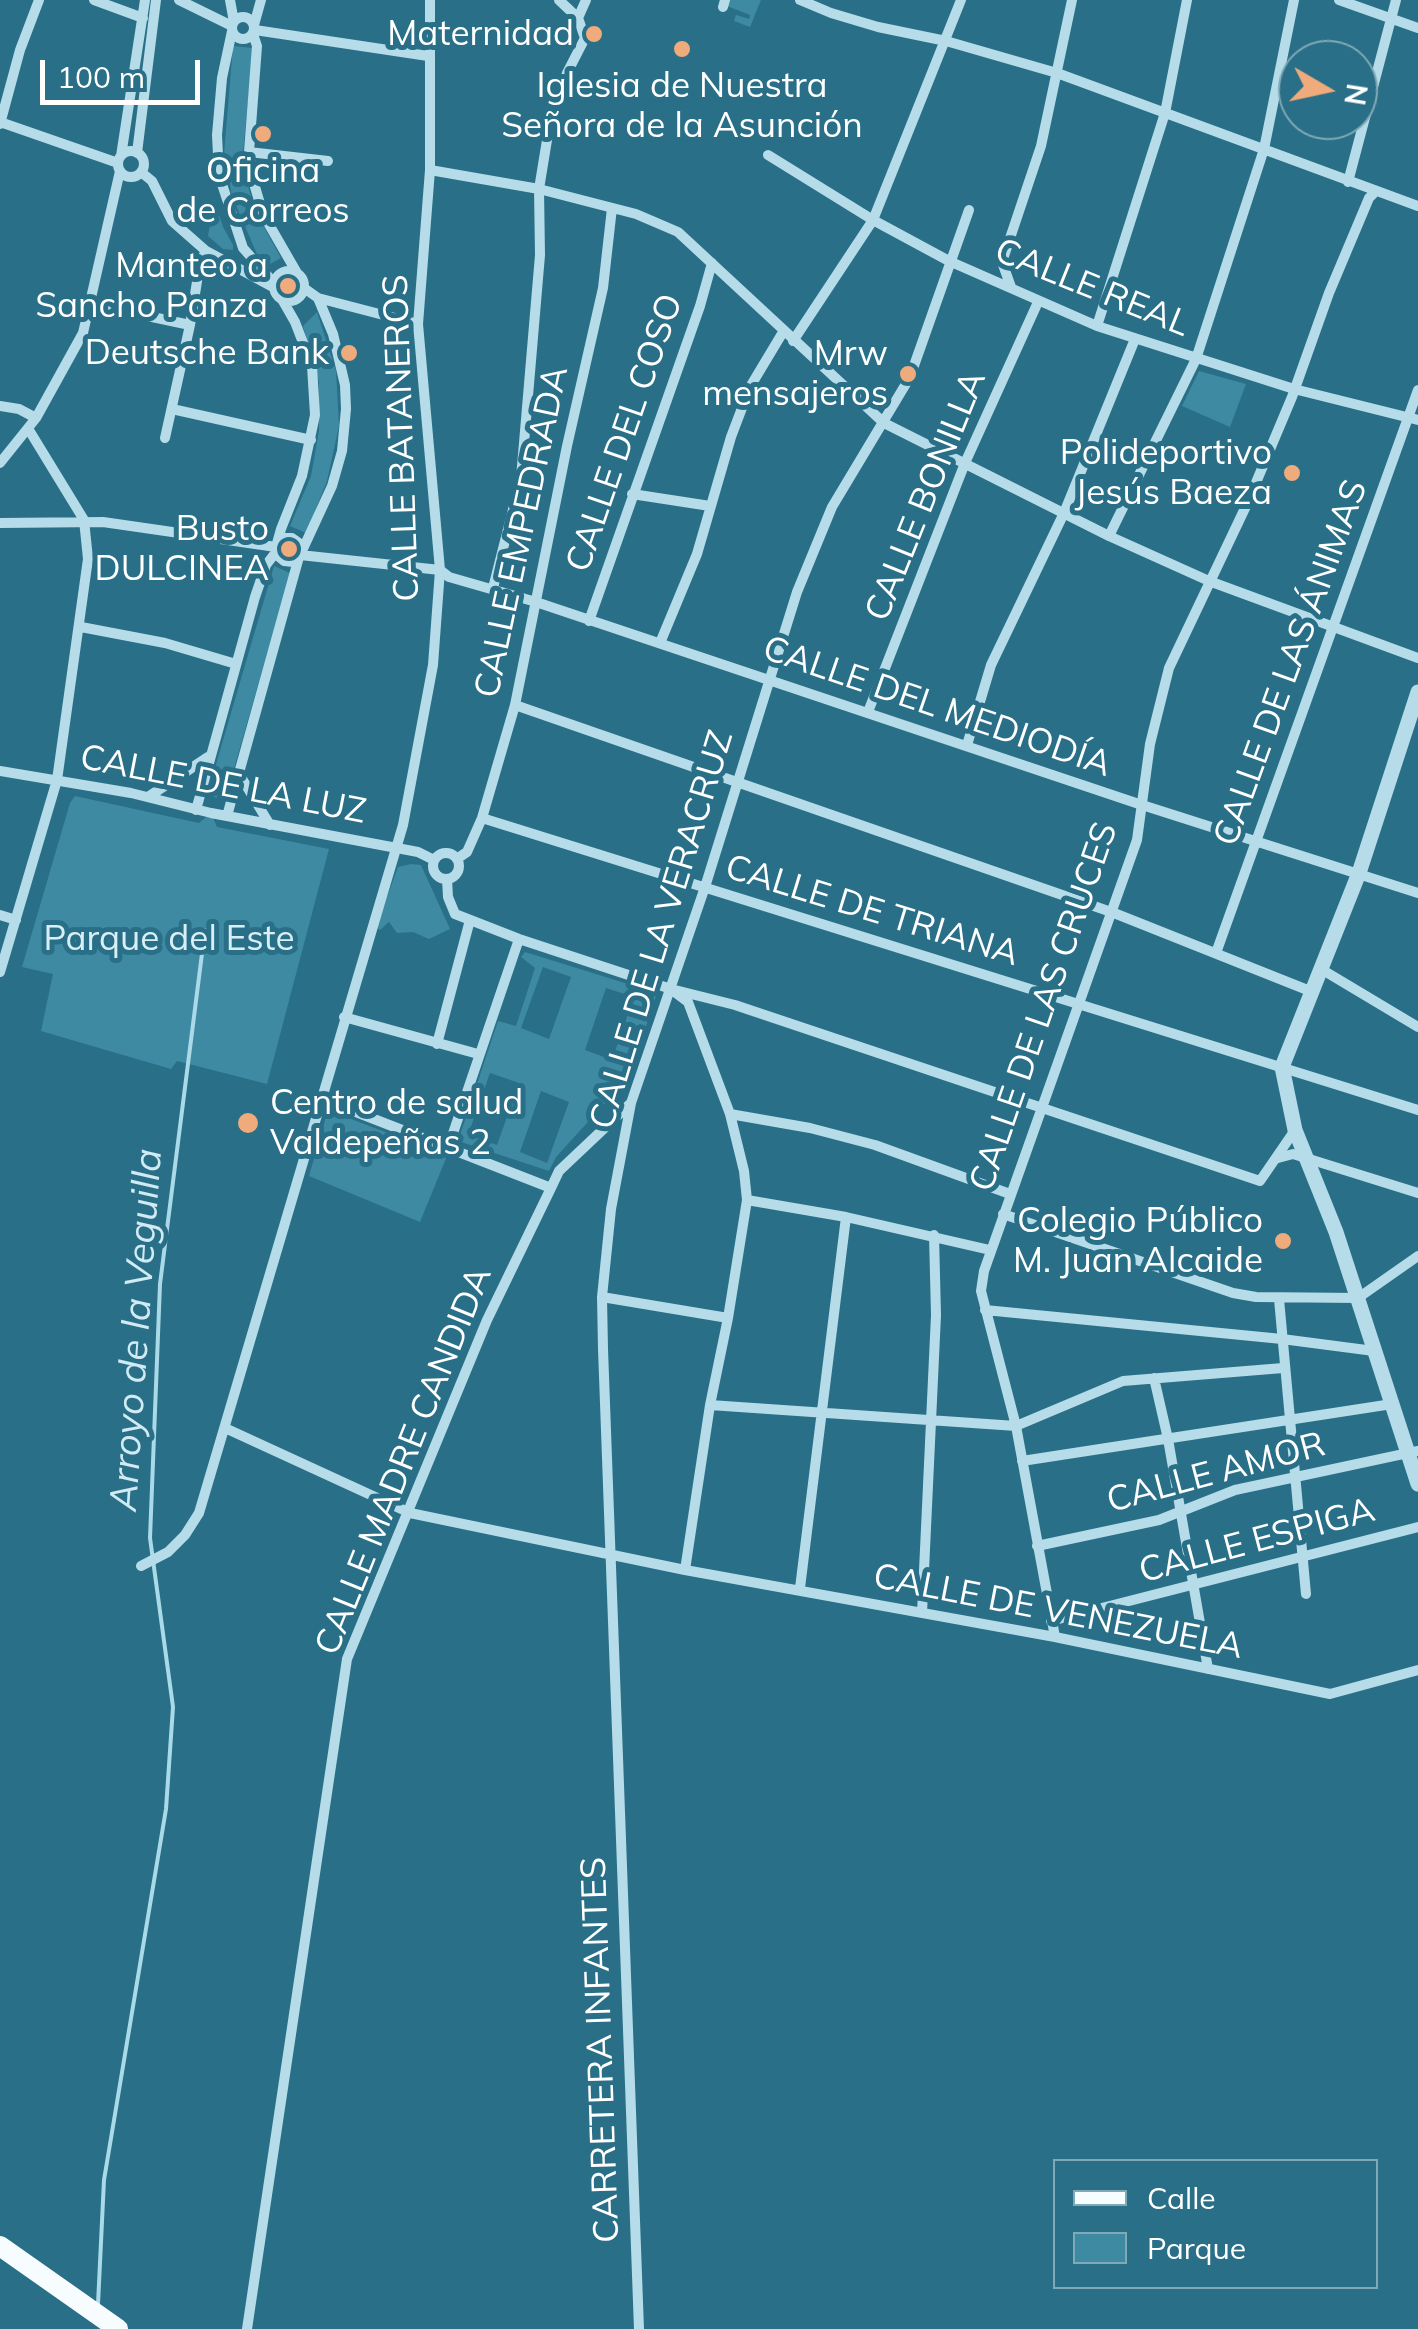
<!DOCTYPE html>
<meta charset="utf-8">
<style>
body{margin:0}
#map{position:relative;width:1418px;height:2329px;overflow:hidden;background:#296f87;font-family:Mulish,sans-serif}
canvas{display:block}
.legend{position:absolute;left:1053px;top:2159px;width:325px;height:130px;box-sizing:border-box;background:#296f87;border:2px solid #7fa9b7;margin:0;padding:12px 18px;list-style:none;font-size:30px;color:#fff}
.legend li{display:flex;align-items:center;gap:20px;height:50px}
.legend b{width:50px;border:2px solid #7fa9b7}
.north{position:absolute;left:1278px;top:40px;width:100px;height:100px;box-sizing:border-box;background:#296f87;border:2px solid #7fa9b7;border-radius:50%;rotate:99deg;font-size:28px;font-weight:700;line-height:40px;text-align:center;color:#fff}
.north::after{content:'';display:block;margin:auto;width:35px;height:45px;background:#efab7c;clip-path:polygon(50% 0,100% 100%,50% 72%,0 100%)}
.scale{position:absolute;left:40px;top:60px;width:160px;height:45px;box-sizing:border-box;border:5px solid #fff;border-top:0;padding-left:12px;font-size:30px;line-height:35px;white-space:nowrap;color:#fff;-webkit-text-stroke:8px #296f87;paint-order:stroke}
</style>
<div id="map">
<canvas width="1418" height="2329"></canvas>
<ul class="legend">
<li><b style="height:12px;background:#f7fcfe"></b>Calle</li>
<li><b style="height:28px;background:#3e8aa3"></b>Parque</li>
</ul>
<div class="north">N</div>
<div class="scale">100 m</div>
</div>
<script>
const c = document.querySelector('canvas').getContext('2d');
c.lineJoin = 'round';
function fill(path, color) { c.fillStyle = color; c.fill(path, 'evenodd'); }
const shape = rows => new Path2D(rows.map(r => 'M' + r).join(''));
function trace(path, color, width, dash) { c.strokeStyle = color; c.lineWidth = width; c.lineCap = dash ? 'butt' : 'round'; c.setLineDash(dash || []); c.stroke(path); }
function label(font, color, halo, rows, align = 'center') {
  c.font = font + ' Mulish,sans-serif'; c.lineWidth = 10; c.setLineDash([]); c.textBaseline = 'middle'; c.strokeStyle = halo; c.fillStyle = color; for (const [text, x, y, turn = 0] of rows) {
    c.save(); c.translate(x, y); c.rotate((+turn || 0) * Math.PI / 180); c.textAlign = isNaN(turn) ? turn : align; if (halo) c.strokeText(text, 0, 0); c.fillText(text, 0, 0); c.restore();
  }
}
fill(shape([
 [729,0,761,0,750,27,734,21,736,15,749,19,750,15,727,6],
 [233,46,253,48,243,153,249,190,260,220,281,258,263,268,232,196,224,154],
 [214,199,223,227,233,245,233,250,223,249,208,236],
 [317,312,336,371,339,426,327,481,306,533,290,526,311,476,319,431,319,382,303,326],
 [1199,371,1246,384,1230,427,1182,406],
 [274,566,290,573,225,800,207,795],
 [75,796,199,823,211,813,217,827,329,849,267,1084,177,1061,171,1069,41,1031,53,974,22,967,70,803],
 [411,864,421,865,450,929,429,939,413,932,397,933,389,922,380,930,376,927,398,867],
 [525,952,657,993,629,1077,556,1157,549,1171,458,1141,498,1021,516,1026,535,968,521,957],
 [543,967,571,977,549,1039,521,1028],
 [606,988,634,997,612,1060,585,1050],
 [490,1073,519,1083,497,1145,468,1135],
 [541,1091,569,1102,547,1163,520,1152],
 [328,1110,447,1156,420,1222,309,1176]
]), '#3e8aa3');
trace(shape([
 [98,2304,104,2180,166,1809,173,1707,150,1538,160,1284,205,930]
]), '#aadae8', 4);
trace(shape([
 [94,0,143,18],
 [179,0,232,26],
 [230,0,234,22],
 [559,0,578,18],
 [800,0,831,13,878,27,946,41,1057,73,1418,206],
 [1339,0,1418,28],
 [723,7,725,0],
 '232 28a11 11 0 1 1 22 0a11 11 0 1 1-22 0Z',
 [254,25,261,0],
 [255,30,428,56],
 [232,31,222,78,217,135,219,175,243,248,274,283],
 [253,34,257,46,249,152,253,180,263,214,297,273],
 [0,122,118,163],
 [0,124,20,50,39,0],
 '118 164a13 13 0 1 1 26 0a13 13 0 1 1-26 0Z',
 [249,152,328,161],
 [137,153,156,0],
 [768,155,873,220,949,261,1097,326,1294,389,1418,420],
 [121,156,145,0],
 [430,170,539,189,636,214,678,232,884,423,1109,536,1209,581,1418,658],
 [141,172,152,181,172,221,206,251,273,287],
 [1348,182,1396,0],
 '274 286a15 15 0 1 1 30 0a15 15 0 1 1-30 0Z',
 [1011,287,1002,262,1041,146,1072,0],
 [318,298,418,324],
 [91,304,190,325],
 [1097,326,1165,113,1187,0],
 [793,341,873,220,961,0],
 [0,406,19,409,36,418],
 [172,409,311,440],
 [165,438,190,325,200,263,206,251],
 [0,463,36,418,83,333,120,171],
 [632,494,710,506],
 [0,523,103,522,276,547],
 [1109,536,1196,359,1264,149,1294,0],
 [277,545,284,538,292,538,299,543,300,555,293,562,284,561,278,556,276,547,281,529,302,476,315,415,312,366,295,322,283,301],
 [302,551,332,486,342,451,346,409,345,385,333,334,318,298,304,288],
 [300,555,440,570,449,577,536,602,1139,804,1418,893],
 [493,588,521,478,540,255,539,189,548,134,567,73,585,38,578,18,586,0],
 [589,621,700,306,712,263],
 [81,627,165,643,236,664],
 [660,643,697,554,731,437,750,387,783,332],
 [515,705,1114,913,1310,991],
 [868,712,965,463,1038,302],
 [967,745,991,665,1064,513,1135,339],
 [0,771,131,793,211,813,418,852,434,860],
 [238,772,270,825],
 [148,797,208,757],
 [196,810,255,597,266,565,276,552],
 [227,816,299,557],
 [482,818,1418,1110],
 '433 866a13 13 0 1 1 26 0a13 13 0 1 1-26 0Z',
 [458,858,467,852,482,818,515,705,567,446,603,288,612,208],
 [447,879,448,897,455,914,519,939,671,989,735,1005,1260,1181,1295,1130],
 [0,915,16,920],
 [1216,953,1418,390],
 [1321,969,1418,1027],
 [0,972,57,780,88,559,84,520,29,430],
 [676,993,688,1002,730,1114,744,1171,747,1200,728,1318,710,1405,685,1570],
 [344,1017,478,1054],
 [437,1044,470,920],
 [320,1098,551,1188],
 [730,1114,810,1128,875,1145,1010,1194],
 [448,1148,519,939],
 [1278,1158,1293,1154,1418,1193],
 [747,1200,846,1217,990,1250],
 [1003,1214,1233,1293,1256,1297,1358,1298,1418,1256],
 [602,1297,728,1318],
 [1279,1299,1306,1594],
 [985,1310,1282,1339,1374,1351],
 [1154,1378,1168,1439,1208,1669],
 [710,1405,1016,1426,1123,1381,1283,1368],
 [225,1428,410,1513,685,1570,1055,1637,1330,1694,1418,1670],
 [1022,1461,1392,1404],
 [1037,1546,1159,1520,1235,1490,1418,1451],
 [141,1566,168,1552,185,1535,199,1513,403,825,433,665,440,570,418,324,430,170,430,0],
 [800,1588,846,1217],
 [922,1613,936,1315,934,1235],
 [1051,1621,1418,1527],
 [1055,1637,1016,1426,981,1291,984,1271,1137,840,1150,744,1169,668,1247,504,1292,397,1329,293,1369,198,1376,191],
 [247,2329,347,1659,487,1320,551,1188,559,1171,631,1103],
 [639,2329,603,1349,602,1297,611,1209,631,1103,705,887,797,592,832,507,910,377,969,210]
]), '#b5dce8', 10);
trace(shape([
 [1418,692,1359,873,1282,1067,1295,1130,1336,1232,1418,1484]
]), '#b5dce8', 15);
trace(shape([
 [0,2246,118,2329]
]), '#f7fcfe', 20);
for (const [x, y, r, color] of [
 [594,34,10,"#efab7c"],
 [682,49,10,"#efab7c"],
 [263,134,10,"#efab7c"],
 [288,286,10,"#efab7c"],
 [349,353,10,"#efab7c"],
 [908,374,10,"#efab7c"],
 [1292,473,10,"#efab7c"],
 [289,549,10,"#efab7c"],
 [248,1123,12,"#efab7c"],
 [1283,1241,10,"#efab7c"]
]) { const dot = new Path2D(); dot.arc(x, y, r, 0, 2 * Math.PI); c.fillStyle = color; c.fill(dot); trace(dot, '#296f87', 4); }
label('35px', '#fff', '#296f87', [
 ["Maternidad",574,34],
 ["Iglesia de Nuestra",682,86,"center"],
 ["Señora de la Asunción",682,126,"center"],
 ["Oficina",263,171,"center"],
 ["de Correos",263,211,"center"],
 ["Manteo a",268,266],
 ["Sancho Panza",268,306],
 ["Deutsche Bank",329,353],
 ["Mrw",888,354],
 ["mensajeros",888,394],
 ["Polideportivo",1272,453],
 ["Jesús Baeza",1272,493],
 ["Busto",269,529],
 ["DULCINEA",269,569],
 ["Centro de salud",270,1103,"left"],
 ["Valdepeñas 2",270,1143,"left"],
 ["Colegio Público",1263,1221],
 ["M. Juan Alcaide",1263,1261]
], 'right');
label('35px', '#fff', '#296f87', [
 ["CALLE REAL",1092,288,22],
 ["CALLE DEL COSO",625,433,-71],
 ["CALLE BATANEROS",402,438,-92],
 ["CALLE BONILLA",926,496,-68],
 ["CALLE EMPEDRADA",522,532,-78],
 ["CALLE DE LAS ÁNIMAS",1291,663,-70],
 ["CALLE DEL MEDIODÍA",937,707,19],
 ["CALLE DE LA LUZ",223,785,11],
 ["CALLE DE TRIANA",872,911,17],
 ["CALLE DE LA VERACRUZ",662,930,-73],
 ["CALLE DE LAS CRUCES",1044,1007,-71],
 ["CALLE MADRE CANDIDA",404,1461,-68],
 ["CALLE AMOR",1216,1473,-15],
 ["CALLE ESPIGA",1257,1541,-15],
 ["CALLE DE VENEZUELA",1058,1612,11],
 ["CARRETERA INFANTES",601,2050,-92]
]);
label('35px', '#d9eff6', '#296f87', [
 ["Parque del Este",169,939]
]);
label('italic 38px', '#d0ebf3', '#296f87', [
 ["Arroyo de la Veguilla",137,1330,-86]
]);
</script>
